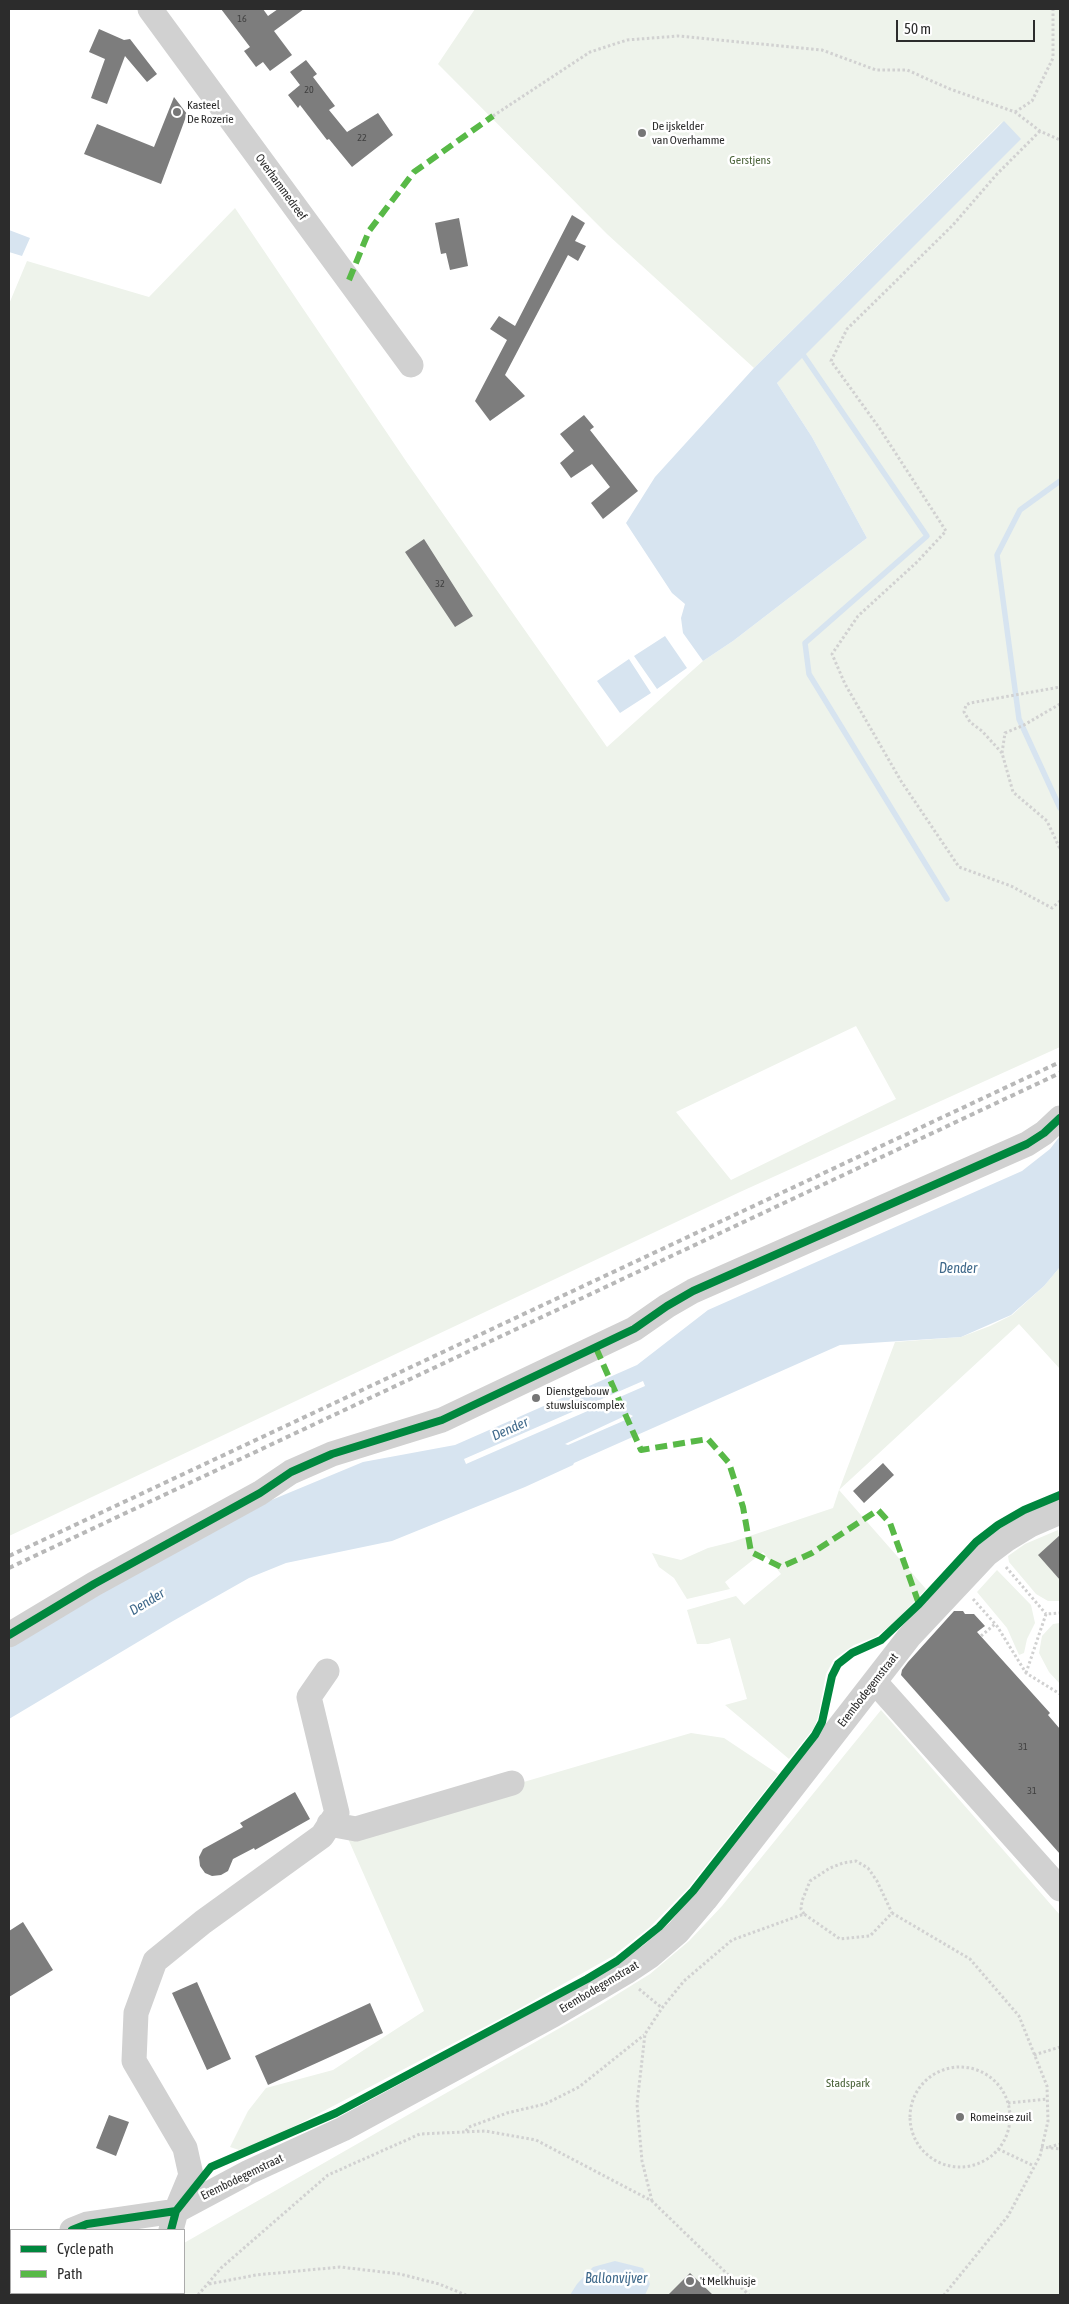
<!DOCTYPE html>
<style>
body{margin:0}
#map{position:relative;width:1069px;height:2304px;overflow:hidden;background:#fff;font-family:"Asap Condensed",sans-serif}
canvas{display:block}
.frame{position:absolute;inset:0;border:10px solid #2c2c2c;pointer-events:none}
.legend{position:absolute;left:10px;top:2229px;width:175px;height:65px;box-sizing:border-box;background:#fff;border:1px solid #ababab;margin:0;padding:6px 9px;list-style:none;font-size:15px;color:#2c2c2c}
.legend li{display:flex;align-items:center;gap:10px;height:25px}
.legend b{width:25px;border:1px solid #ababab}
.scale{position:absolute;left:896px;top:20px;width:139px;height:22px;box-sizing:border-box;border:2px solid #2c2c2c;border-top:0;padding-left:6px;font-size:15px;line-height:18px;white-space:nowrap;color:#2c2c2c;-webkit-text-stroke:4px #fff;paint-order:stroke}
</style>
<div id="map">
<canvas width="1069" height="2304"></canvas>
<div class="frame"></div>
<ul class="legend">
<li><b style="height:6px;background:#00873e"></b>Cycle path</li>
<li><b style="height:6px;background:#58b947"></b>Path</li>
</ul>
<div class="scale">50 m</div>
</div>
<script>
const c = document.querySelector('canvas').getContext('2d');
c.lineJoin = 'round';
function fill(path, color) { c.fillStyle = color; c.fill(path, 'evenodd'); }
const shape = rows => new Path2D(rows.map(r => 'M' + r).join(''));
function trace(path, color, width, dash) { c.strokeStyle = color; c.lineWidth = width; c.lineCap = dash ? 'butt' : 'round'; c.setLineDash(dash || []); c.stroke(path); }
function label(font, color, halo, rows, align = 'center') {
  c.font = font + ' "Asap Condensed",sans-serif'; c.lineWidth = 5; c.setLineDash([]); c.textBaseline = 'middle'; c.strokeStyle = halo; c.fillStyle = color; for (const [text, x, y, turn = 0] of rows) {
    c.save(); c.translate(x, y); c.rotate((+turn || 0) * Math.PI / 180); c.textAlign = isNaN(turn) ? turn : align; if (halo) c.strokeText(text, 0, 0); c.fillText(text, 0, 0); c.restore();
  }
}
fill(shape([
 [475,9,1060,9,1060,1047,740,1192,9,1536,9,304,27,261,149,297,235,208,408,464,607,747,703,661,733,641,867,538,812,437,777,383,1003,121,754,368,607,234,438,64],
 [856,1026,896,1099,731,1180,676,1112],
 [1060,1267,1060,1369,1019,1324,839,1490,926,1589,893,1624,875,1637,854,1645,834,1659,826,1674,818,1717,814,1728,789,1759,725,1705,747,1699,730,1638,708,1644,697,1644,687,1610,736,1596,744,1605,781,1574,763,1552,725,1582,730,1589,687,1599,674,1578,659,1567,652,1553,681,1560,708,1548,732,1542,833,1508,839,1490,895,1342,961,1337,990,1326,1012,1315,1044,1286],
 [1058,1530,1059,1536,1039,1555,1060,1580,1060,1601,1048,1601,1036,1594,1009,1562,1008,1556,1025,1544],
 [997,1570,1031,1605,1035,1623,1027,1639,1024,1653,1019,1655,1007,1628,977,1592],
 [1060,1623,1060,1684,1049,1672,1039,1653,1042,1636,1053,1624],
 [881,1710,1060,1915,1060,2295,159,2295,160,2293,184,2293,184,2243,600,2005,650,1974,689,1941,722,1906],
 [691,1733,724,1738,778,1774,689,1887,650,1927,613,1956,515,2011,272,2138,239,2150,230,2147,248,2111,266,2088,333,2070,424,2011,346,1834]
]), '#eef3eb');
fill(shape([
 [1004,121,1021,139,777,383,812,437,867,538,733,641,703,661,683,633,681,618,685,604,672,593,626,523,655,477,754,368],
 [9,230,30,238,22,256,9,252],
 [665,636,687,668,657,689,634,656],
 [629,659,651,693,620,713,597,681],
 [1060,1136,1060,1267,1044,1286,1011,1315,961,1337,840,1345,574,1463,573,1465,525,1487,392,1541,286,1563,249,1578,173,1621,9,1719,9,1648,233,1516,363,1462,455,1445,637,1365,708,1310,1022,1171,1050,1149],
 [643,1381,645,1386,466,1464,464,1459],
 [629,1414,633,1416,630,1418,568,1445,565,1444],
 [615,2261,643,2268,650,2284,645,2295,570,2295,577,2284,593,2267]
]), '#d7e4f0');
trace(shape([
 [804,356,927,536,805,643,809,674,947,899],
 [1060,481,1020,510,997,555,1019,719,1060,808]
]), '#d7e4f0', 5.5);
fill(shape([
 [221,9,263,9,268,16,278,9,304,9,274,31,292,55,270,71,263,62,256,67,244,51,250,47],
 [99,29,124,40,130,39,157,74,147,82,125,56,107,104,91,98,105,59,89,52],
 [306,60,317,74,313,77,335,106,329,110,347,132,378,113,393,135,352,167,329,139,327,140,300,105,298,108,288,95,300,85,290,72],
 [174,97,187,114,161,184,84,154,97,124,154,147],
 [572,215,585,223,575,241,586,246,578,261,568,255,505,375,525,396,490,421,475,401,507,340,490,329,499,316,515,326],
 [459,218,468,266,450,270,446,253,441,254,435,223],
 [584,415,594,427,590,430,638,491,603,519,591,503,610,487,592,464,571,478,560,463,574,451,560,434],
 [424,539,473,616,455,627,405,552],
 [883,1463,894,1475,864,1503,853,1491],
 [1060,1535,1060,1580,1038,1555],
 [954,1611,963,1611,965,1614,974,1614,985,1626,977,1632,1050,1713,1048,1715,1060,1729,1060,1854,901,1675,902,1670,908,1662],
 [295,1792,310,1819,255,1850,254,1848,233,1859,228,1871,221,1875,212,1876,205,1873,200,1866,199,1857,203,1849,243,1827,240,1823],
 [23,1922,53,1970,9,1997,9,1931],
 [197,1982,231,2059,207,2070,172,1993],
 [370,2003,383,2033,268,2085,255,2056],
 [109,2115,129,2122,116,2156,96,2148],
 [690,2273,713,2295,668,2295]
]), '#7d7d7d');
trace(shape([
 [1015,112,1032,101,1053,58,1053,9],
 [493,116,590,52,627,40,678,36,822,50,876,70,907,70,950,89,1015,112,1040,131,1060,140],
 [1040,131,997,174,953,225,847,329,831,361,880,429,946,531,917,562,858,616,832,654,845,684,901,781,959,867,1011,886,1052,908,1060,901],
 [1060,704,1024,725,1005,733,1002,753,1013,792,1047,821,1060,849],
 [1002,753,982,731,970,722,964,712,966,705,970,703,1060,687],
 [1006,1567,1046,1614],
 [973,1599,997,1626,1026,1673,1060,1694],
 [981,1636,995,1624],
 [1026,1673,1046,1614,1060,1613],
 [804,1914,801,1909,802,1901,810,1881,830,1868,843,1863,856,1861,868,1868,877,1881,892,1913],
 [639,1989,662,2008],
 [1034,2055,1060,2047],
 '910 2117a50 50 0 1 1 100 0a50 50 0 1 1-100 0Z',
 [1008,2103,1047,2099],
 [466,2131,469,2127,507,2113,545,2104,579,2087,644,2035],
 [1041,2147,1060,2149],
 [1049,2147,1060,2144],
 [998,2149,1034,2166],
 [652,2201,642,2161,637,2104,645,2034,662,2008,684,1981,732,1940,804,1914,840,1939,870,1936,892,1913,970,1959,1019,2016,1047,2086,1048,2121,1040,2156,1008,2216,944,2295],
 [209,2284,256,2275,340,2267,400,2274,439,2284,466,2295],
 [198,2295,221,2268,328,2175,420,2134,485,2131,536,2140,652,2201,749,2295]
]), '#d1d1d1', 3, [2.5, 2.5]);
trace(shape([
 [150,9,411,365],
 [9,1635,94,1584,260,1493,291,1472,332,1454,442,1420,634,1329,667,1306,693,1291,1027,1144,1044,1133,1060,1118],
 [875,1682,1060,1889],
 [329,1824,356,1829,512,1783],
 [72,2230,87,2224,176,2211,249,2172,343,2129,553,2015,626,1972,650,1956,678,1932,705,1900,909,1637,987,1554,1007,1539,1030,1525,1060,1512],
 [171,2230,176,2211,191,2175,185,2148,134,2061,136,2013,155,1961,203,1922,322,1836,337,1813,309,1697,327,1671],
 [9,2257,11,2256],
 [145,2295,146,2293]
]), '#d1d1d1', 25);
trace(shape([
 [9,1556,1060,1062],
 [9,1568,1060,1073]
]), '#b8b8b8', 4, [5, 4]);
trace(shape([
 [349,280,369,231,414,172,493,116],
 [596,1348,641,1450,708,1439,729,1463,743,1507,751,1552,781,1567,812,1553,878,1510,890,1523,919,1604]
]), '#58b947', 6, [12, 6]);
trace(shape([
 [9,1635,94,1584,260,1493,291,1472,332,1454,442,1420,634,1329,667,1306,693,1291,1027,1144,1044,1133,1060,1118],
 [72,2230,87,2224,176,2211],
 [171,2230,176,2211,211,2167,336,2113,587,1979,617,1961,659,1927,693,1891,815,1735,822,1722,832,1676,838,1664,852,1653,881,1640,919,1604,976,1542,998,1525,1024,1510,1060,1495]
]), '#00873e', 8);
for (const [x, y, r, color] of [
 [177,112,5,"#767676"],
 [642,133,5,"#767676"],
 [536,1398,5,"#767676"],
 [960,2117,5,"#767676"],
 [690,2281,5,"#767676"]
]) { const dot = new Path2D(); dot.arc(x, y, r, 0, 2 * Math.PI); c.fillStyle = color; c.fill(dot); trace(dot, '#fff', 2); }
label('10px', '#404040', null, [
 ["16",242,19],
 ["20",309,90],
 ["22",362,138],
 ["32",440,584],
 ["31",1023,1747],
 ["31",1032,1791]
]);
label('12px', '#2c2c2c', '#fff', [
 ["Kasteel",187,105],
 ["De Rozerie",187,119],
 ["De ijskelder",652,126],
 ["van Overhamme",652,140],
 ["Dienstgebouw",546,1391],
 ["stuwsluiscomplex",546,1405],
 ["Romeinse zuil",970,2117],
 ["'t Melkhuisje",700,2281]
], 'left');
label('12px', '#4d653c', '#fff', [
 ["Gerstjens",750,160],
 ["Stadspark",848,2083]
]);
label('12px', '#2c2c2c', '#fff', [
 ["Overhammedreef",281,187,54],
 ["Erembodegemstraat",868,1690,-52],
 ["Erembodegemstraat",599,1987,-31],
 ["Erembodegemstraat",242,2177,-26]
]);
label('italic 14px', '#3e688a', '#fff', [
 ["Dender",958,1269],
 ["Dender",510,1429,-24],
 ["Dender",147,1602,-31],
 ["Ballonvijver",616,2279]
]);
</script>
